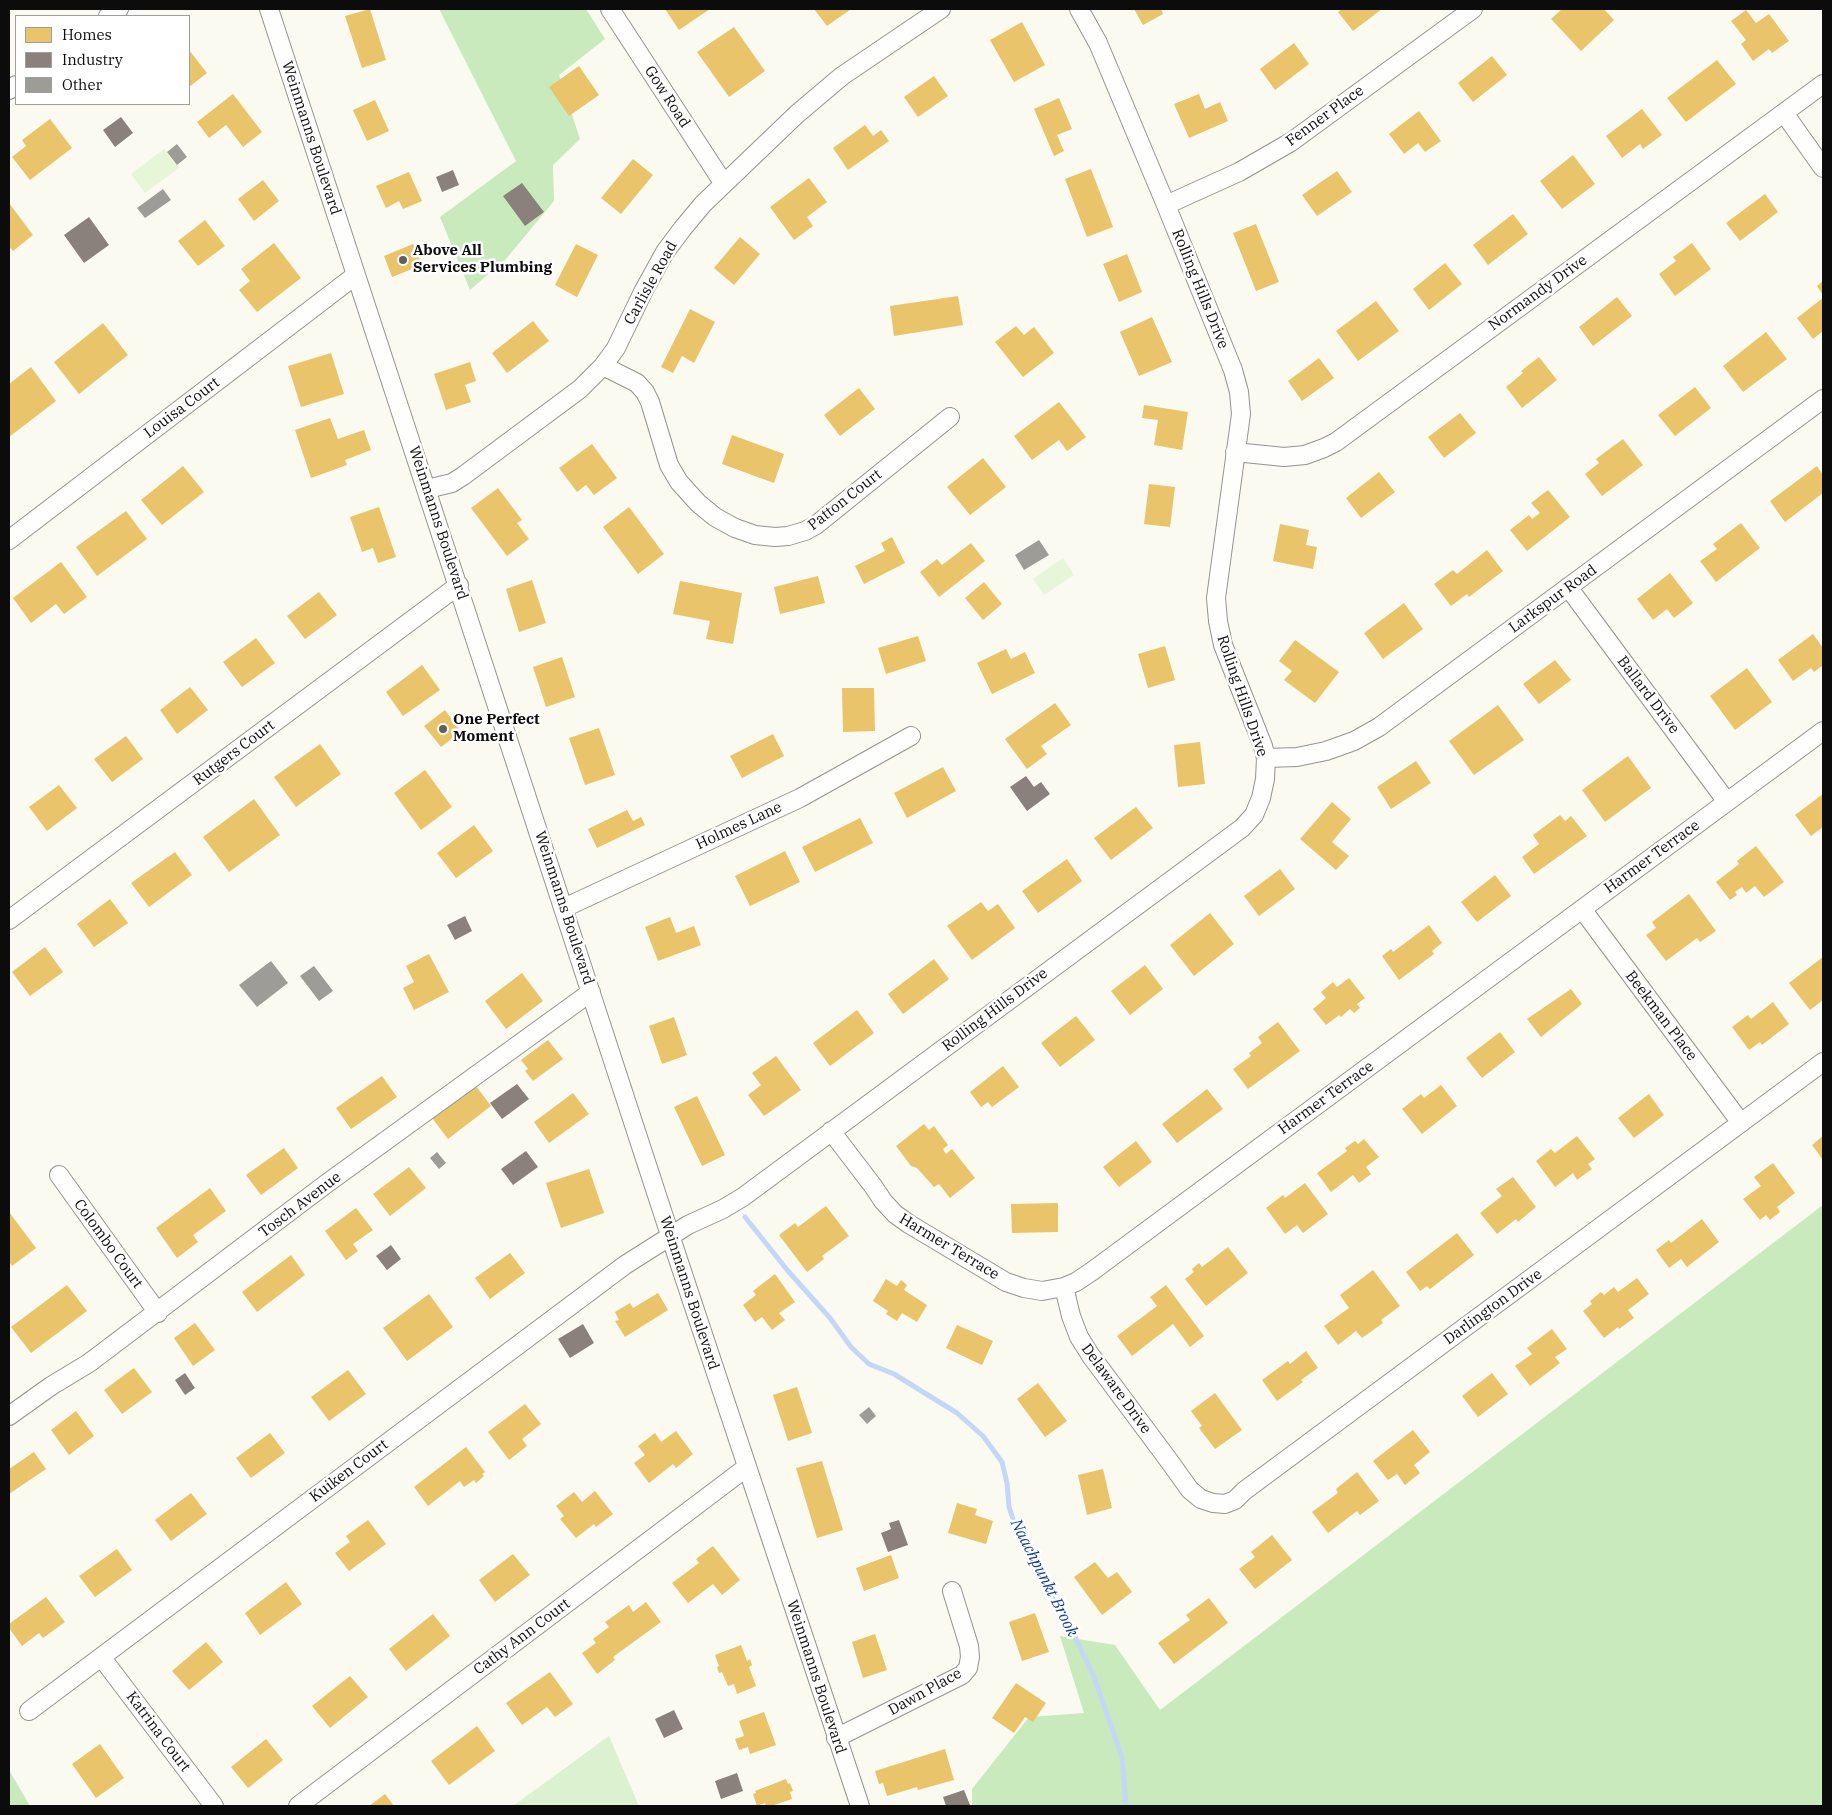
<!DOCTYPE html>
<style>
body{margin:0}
#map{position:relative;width:1832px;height:1815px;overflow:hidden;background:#fafaf0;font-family:"IBM Plex Serif",serif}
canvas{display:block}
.frame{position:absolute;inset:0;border:10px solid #0c0c0c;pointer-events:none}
.legend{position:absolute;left:15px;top:15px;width:175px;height:90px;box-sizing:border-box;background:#fff;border:1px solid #9e9e9e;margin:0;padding:6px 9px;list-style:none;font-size:15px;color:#0c0c0c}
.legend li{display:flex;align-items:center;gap:10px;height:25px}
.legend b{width:25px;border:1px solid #9e9e9e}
</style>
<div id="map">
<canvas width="1832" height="1815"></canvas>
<div class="frame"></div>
<ul class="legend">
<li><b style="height:14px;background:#e9c46a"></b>Homes</li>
<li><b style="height:14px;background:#8a817c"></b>Industry</li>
<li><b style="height:14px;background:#9d9c96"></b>Other</li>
</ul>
</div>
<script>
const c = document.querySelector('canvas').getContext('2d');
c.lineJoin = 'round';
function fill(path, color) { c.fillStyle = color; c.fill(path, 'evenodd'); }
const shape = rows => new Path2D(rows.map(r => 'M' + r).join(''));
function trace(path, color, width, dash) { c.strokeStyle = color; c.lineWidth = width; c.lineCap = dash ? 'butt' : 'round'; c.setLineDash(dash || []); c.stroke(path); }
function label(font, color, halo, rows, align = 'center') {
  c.font = font + ' "IBM Plex Serif",serif'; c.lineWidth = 5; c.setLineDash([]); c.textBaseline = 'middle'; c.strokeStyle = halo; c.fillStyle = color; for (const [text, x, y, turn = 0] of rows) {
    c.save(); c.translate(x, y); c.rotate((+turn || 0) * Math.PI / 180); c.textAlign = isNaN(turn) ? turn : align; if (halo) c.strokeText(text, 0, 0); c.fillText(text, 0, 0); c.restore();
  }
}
fill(shape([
 [609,1736,639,1806,513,1806]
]), '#dbf1cf');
fill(shape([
 [439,9,586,9,605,39,559,75,580,139,553,165,554,201,506,259,470,290,440,217,516,161],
 [1823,1205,1823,1806,972,1806,972,1789,1029,1717,1084,1713,1060,1636,1115,1645,1160,1710],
 [9,1770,30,1806,9,1806]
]), '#c8eabc');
fill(shape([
 [164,149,179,168,145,193,131,174],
 [1063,558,1074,575,1044,595,1033,579]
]), '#e7f5d9');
fill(shape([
 [370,9,386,60,362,68,345,16],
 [665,9,710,9,679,30],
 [814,9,851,9,827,26],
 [1134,9,1161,9,1163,14,1143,25],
 [1342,9,1382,9,1353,31,1338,12],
 [1562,9,1604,9,1614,20,1581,51,1551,19],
 [1746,10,1756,23,1769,14,1789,41,1772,53,1769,49,1753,61,1741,44,1746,40,1731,21],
 [1022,22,1045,65,1014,82,990,40],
 [734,27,765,71,729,97,697,52],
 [1294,43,1309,64,1275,90,1260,69],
 [189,50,207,73,189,87],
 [1492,56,1507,75,1473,102,1458,83],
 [1717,60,1736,84,1686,122,1667,98],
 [579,66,599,95,569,116,549,87],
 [934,76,948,96,918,117,904,97],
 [233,94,262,132,243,147,226,125,209,138,197,122],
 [1199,94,1205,109,1220,102,1228,121,1189,138,1174,104],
 [1059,98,1072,129,1057,135,1064,151,1054,156,1034,109],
 [375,100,389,131,367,141,353,110],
 [1642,109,1662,135,1643,149,1640,144,1622,158,1606,136],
 [1419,111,1441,141,1425,152,1418,143,1404,154,1389,134],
 [50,119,72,148,30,180,12,157,26,146,22,140],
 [865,125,873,136,881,130,889,141,848,170,833,148],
 [1573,155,1595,184,1562,209,1540,181],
 [633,159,653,175,621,214,601,198],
 [1091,169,1113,227,1087,237,1065,179],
 [1337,171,1352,192,1317,216,1302,195],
 [409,172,422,201,403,209,399,201,386,208,376,186],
 [809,178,827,202,807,217,813,226,794,240,770,207],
 [263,180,279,201,254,221,238,199],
 [1765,194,1778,212,1740,241,1726,223],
 [9,203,33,235,13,251,9,246],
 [1513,214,1528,234,1488,265,1473,245],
 [205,220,225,246,198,266,178,241],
 [1256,224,1279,282,1256,291,1233,233],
 [740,237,760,254,734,285,714,268],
 [274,243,301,278,257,312,239,290,250,281,241,269],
 [1692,243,1711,269,1675,296,1659,274,1676,261,1673,257],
 [413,244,422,265,392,277,384,256],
 [576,244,598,255,577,297,555,285],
 [1127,254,1142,292,1119,302,1103,264],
 [1445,263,1462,284,1429,310,1413,289],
 [1823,281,1823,295,1817,286],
 [958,296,963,325,894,336,890,306],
 [1617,297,1632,316,1593,346,1579,327],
 [1823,298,1823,331,1813,339,1797,318],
 [1376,301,1399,331,1358,361,1336,331],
 [690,309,715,322,694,363,682,356,673,373,661,367],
 [1152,317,1172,362,1139,376,1120,332],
 [533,321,549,341,507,373,492,353],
 [103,323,128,355,79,394,54,362],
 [1016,326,1024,335,1034,327,1054,353,1023,377,995,342],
 [1766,332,1787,359,1743,392,1723,366],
 [331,353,344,394,301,407,288,366],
 [1539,357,1557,380,1522,408,1506,387,1523,373,1521,371],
 [1319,358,1334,378,1302,401,1288,381],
 [470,362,476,381,465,385,471,402,446,410,434,374],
 [31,367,56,401,9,437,9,384],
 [1695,387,1711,408,1675,436,1658,415],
 [859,388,875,409,840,436,824,415],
 [1059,402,1086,437,1067,451,1059,440,1032,460,1014,436],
 [1144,405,1188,412,1182,450,1154,445,1158,420,1142,418],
 [1460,413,1476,433,1444,458,1428,437],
 [330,418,338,439,364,430,371,450,345,460,347,465,311,478,295,430],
 [732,435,784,454,774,483,722,464],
 [1623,439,1643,465,1602,496,1585,474,1599,463,1596,459],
 [592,444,617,478,594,495,586,485,577,492,559,468],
 [983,458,1006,487,970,515,947,487],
 [183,466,204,492,162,525,141,500],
 [1817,466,1823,475,1823,493,1785,522,1770,501],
 [1379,472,1395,492,1361,518,1346,498],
 [1149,484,1175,487,1170,527,1144,524],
 [498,488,522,520,517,523,529,539,507,556,471,508],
 [1548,490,1570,517,1527,551,1510,530,1529,515,1532,519,1540,513,1531,503],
 [379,507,396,557,378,563,373,548,362,552,350,517],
 [629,507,664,554,638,574,603,527],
 [126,511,147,539,97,576,76,547],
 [1741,523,1760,548,1716,582,1700,561,1717,549,1713,544],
 [1280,524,1309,530,1306,545,1317,547,1313,569,1273,561],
 [892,537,905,563,864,584,855,566,885,551,881,543],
 [971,543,985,561,939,597,920,572,937,559,942,565],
 [1487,550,1503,571,1469,597,1467,594,1451,606,1434,584,1453,570,1457,574],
 [61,562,87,597,64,614,56,604,31,623,13,598],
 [1670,573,1693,603,1674,618,1667,609,1653,620,1637,599],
 [818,576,825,603,780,614,774,587],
 [532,580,546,623,519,632,506,589],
 [680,581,742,593,733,644,706,639,710,621,673,614],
 [984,582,1002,604,983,620,965,598],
 [319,592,337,615,305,639,287,616],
 [1404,603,1423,629,1383,659,1364,633],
 [1813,634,1823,648,1823,665,1814,672,1811,668,1793,681,1778,660],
 [918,636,926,661,886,674,878,648],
 [256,638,275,663,242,687,223,662],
 [1295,640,1339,672,1315,703,1284,680,1292,671,1279,661],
 [1165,646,1175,680,1148,688,1138,654],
 [1006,649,1011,659,1025,652,1035,673,992,694,977,663],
 [562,657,575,697,546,707,533,667],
 [1555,660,1571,680,1539,704,1523,684],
 [422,665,440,690,403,716,386,692],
 [1747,668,1772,702,1735,730,1710,696],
 [190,687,208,710,177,734,160,710],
 [842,688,874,688,875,731,843,732],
 [1055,703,1071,725,1041,746,1047,754,1027,769,1005,739],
 [1498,705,1524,740,1474,775,1449,741],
 [445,710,461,732,441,747,424,726],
 [599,728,615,775,585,785,569,738],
 [773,734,784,756,742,778,730,756],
 [126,736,143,759,112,782,94,759],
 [1200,742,1205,784,1178,787,1174,745],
 [320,744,341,774,296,807,274,777],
 [1628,756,1651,788,1605,822,1582,790],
 [1416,761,1431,783,1391,809,1377,787],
 [943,767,956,791,907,818,894,793],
 [425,770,452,807,421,830,394,793],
 [59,785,77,808,47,831,29,807],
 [1823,794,1823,827,1811,836,1795,815],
 [254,799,280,835,229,872,203,837],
 [1332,802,1351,819,1332,842,1349,856,1336,870,1300,839],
 [1136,807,1153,828,1111,860,1094,838],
 [627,810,633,821,641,817,645,825,597,848,588,829],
 [1560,815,1565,821,1571,816,1587,836,1534,874,1522,857,1539,844,1533,835],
 [860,818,873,843,815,872,802,847],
 [474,825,493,851,456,878,437,853],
 [1756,846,1784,882,1764,897,1755,886,1746,893,1742,887,1735,892,1737,895,1730,900,1716,882,1739,864,1737,861],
 [785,851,800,882,750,906,735,876],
 [175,852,192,875,149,907,131,883],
 [1067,859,1082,881,1038,913,1022,891],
 [1280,869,1295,889,1259,916,1244,896],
 [1495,875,1511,896,1477,922,1461,902],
 [1689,894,1716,931,1700,942,1697,938,1666,961,1646,935,1656,928,1652,922],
 [110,899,128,923,94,947,77,924],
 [981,902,988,911,998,904,1015,928,972,960,947,926],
 [1210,913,1234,944,1194,976,1170,945],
 [670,917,676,933,694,926,701,945,658,961,645,927],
 [1429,925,1442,943,1432,951,1434,954,1399,980,1382,956,1391,949,1393,952],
 [45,947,63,972,30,996,12,972],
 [429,954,449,992,414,1010,403,988,414,982,406,966],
 [1823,957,1823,1000,1810,1010,1789,983],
 [934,959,949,979,903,1014,888,994],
 [1145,965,1163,989,1130,1015,1111,991],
 [522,973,543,1001,506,1029,485,1001],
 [1349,978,1365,998,1357,1004,1360,1008,1354,1013,1350,1009,1341,1017,1339,1015,1326,1025,1313,1009,1326,998,1321,992,1333,982,1337,987],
 [1571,989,1582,1004,1541,1037,1527,1019],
 [1773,1002,1789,1024,1762,1045,1760,1042,1749,1050,1732,1027,1748,1015,1751,1019],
 [857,1010,874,1033,830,1066,813,1043],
 [1076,1016,1095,1040,1060,1067,1041,1043],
 [674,1017,687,1055,662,1064,649,1026],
 [1278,1022,1300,1051,1248,1089,1233,1069,1251,1056,1249,1053,1262,1043,1258,1037],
 [1500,1032,1515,1052,1482,1078,1466,1058],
 [548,1040,563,1059,533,1081,525,1071,528,1069,521,1060],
 [776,1056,801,1090,764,1116,748,1095,761,1085,752,1073],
 [1003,1066,1019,1087,992,1107,988,1102,981,1107,970,1092],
 [382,1076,397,1097,351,1129,336,1108],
 [1441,1085,1457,1106,1422,1134,1402,1109,1421,1094,1424,1098],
 [476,1086,491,1106,448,1139,432,1118],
 [1207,1089,1223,1109,1177,1143,1162,1124],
 [573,1093,589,1114,549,1143,534,1122],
 [1649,1094,1664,1115,1634,1138,1618,1118],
 [697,1096,725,1155,702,1166,674,1107],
 [924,1124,929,1130,934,1126,948,1145,943,1149,946,1154,952,1149,975,1178,950,1198,939,1184,934,1187,917,1168,911,1166,896,1146],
 [1577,1136,1595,1159,1588,1164,1592,1169,1577,1180,1573,1173,1555,1187,1536,1161,1551,1149,1555,1153],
 [1823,1136,1823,1160,1812,1145],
 [1364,1139,1379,1157,1366,1167,1371,1174,1359,1183,1353,1175,1331,1192,1317,1173,1347,1151,1345,1148,1355,1141,1358,1144],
 [1136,1141,1152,1162,1119,1187,1103,1167],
 [284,1148,298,1168,261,1195,246,1175],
 [1773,1163,1795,1193,1777,1207,1780,1212,1770,1220,1766,1215,1760,1220,1743,1199,1761,1186,1754,1177],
 [409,1167,426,1188,390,1216,373,1194],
 [589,1169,604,1213,561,1228,546,1183],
 [1513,1177,1536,1207,1518,1222,1516,1219,1497,1234,1480,1213,1502,1196,1496,1189],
 [1305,1183,1328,1214,1303,1233,1297,1225,1285,1234,1266,1208,1283,1195,1285,1198],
 [210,1188,226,1211,193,1235,198,1242,177,1258,156,1228],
 [1058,1203,1058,1232,1012,1233,1011,1204],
 [826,1206,849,1236,822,1256,824,1259,807,1272,779,1235,795,1223,798,1227],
 [356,1208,373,1230,353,1244,358,1251,346,1260,325,1231],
 [9,1212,36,1248,12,1266,9,1261],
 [1702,1219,1719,1242,1687,1267,1681,1259,1669,1268,1656,1250,1669,1240,1671,1243],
 [1457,1233,1474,1255,1430,1289,1427,1286,1420,1291,1406,1272],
 [1228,1247,1248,1273,1206,1306,1185,1279,1194,1272,1192,1269,1199,1263,1202,1267],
 [510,1253,525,1273,490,1299,475,1278],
 [291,1255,305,1275,257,1312,242,1292],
 [1373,1270,1400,1306,1381,1320,1383,1323,1362,1338,1356,1331,1338,1345,1324,1326,1349,1308,1340,1295],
 [775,1274,795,1302,779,1313,785,1320,772,1330,762,1317,755,1322,743,1305,756,1295,753,1291],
 [1637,1278,1649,1294,1628,1310,1634,1318,1619,1329,1618,1327,1604,1338,1583,1311,1592,1304,1590,1301,1601,1292,1604,1295,1614,1287,1618,1292],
 [886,1279,897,1286,901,1280,907,1285,904,1290,927,1305,917,1322,902,1313,897,1321,886,1314,888,1311,873,1301],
 [67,1285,87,1311,31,1353,11,1327],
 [1166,1285,1204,1336,1190,1347,1173,1324,1132,1356,1117,1336,1157,1306,1150,1297],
 [658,1293,668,1310,625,1337,615,1321,619,1320,615,1312,630,1303,633,1308],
 [429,1294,453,1327,407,1361,383,1328],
 [195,1323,215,1350,193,1366,174,1338],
 [957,1325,993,1341,982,1365,946,1348],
 [1552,1329,1567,1349,1555,1357,1560,1363,1530,1386,1515,1366,1532,1354,1527,1348],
 [1306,1351,1318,1368,1301,1380,1303,1382,1277,1401,1262,1380,1288,1361,1290,1364],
 [134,1368,152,1392,122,1414,104,1390],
 [348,1370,366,1394,329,1421,311,1397],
 [1492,1373,1508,1394,1478,1417,1462,1396],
 [1038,1383,1067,1421,1045,1437,1017,1399],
 [797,1387,812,1433,788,1441,773,1395],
 [1215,1393,1242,1430,1215,1449,1199,1428,1202,1426,1191,1411],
 [525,1404,541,1424,522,1439,527,1446,509,1460,488,1432],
 [76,1411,94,1436,69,1455,51,1430],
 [1413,1430,1430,1452,1414,1465,1420,1473,1405,1485,1397,1474,1388,1480,1373,1461],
 [676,1431,693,1454,676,1468,673,1464,649,1483,634,1463,645,1455,638,1446,655,1433,661,1442],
 [270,1433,285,1453,251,1478,236,1458],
 [466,1447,485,1472,482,1474,484,1476,476,1483,474,1480,464,1487,460,1481,428,1506,414,1487],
 [34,1452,46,1469,9,1494,9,1469],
 [822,1461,843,1530,817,1538,796,1468],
 [1103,1469,1112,1508,1087,1515,1078,1475],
 [1357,1472,1379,1501,1360,1515,1357,1511,1328,1533,1312,1512,1338,1493,1336,1489],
 [595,1491,613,1514,596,1527,594,1524,576,1538,560,1519,564,1516,556,1506,574,1492,582,1502],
 [191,1493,207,1514,171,1541,155,1520],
 [957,1503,977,1509,975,1515,993,1521,986,1544,948,1533],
 [368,1520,386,1544,349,1571,335,1553,350,1542,346,1536],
 [1272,1535,1292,1560,1255,1589,1239,1569,1255,1557,1251,1552],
 [713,1546,740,1580,722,1595,713,1584,688,1603,672,1583,699,1563,696,1559],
 [117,1549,132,1570,95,1597,79,1576],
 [513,1554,530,1575,495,1602,479,1580],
 [891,1555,899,1578,864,1591,856,1568],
 [1095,1562,1108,1578,1117,1572,1132,1592,1102,1615,1074,1577],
 [286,1582,302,1604,260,1635,245,1613],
 [46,1597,65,1622,43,1638,39,1633,22,1646,9,1628,9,1624],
 [1209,1598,1228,1623,1174,1664,1158,1643,1190,1620,1186,1615],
 [646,1602,661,1622,613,1657,615,1660,597,1674,582,1653,596,1643,593,1639,609,1627,605,1622,629,1605,633,1612],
 [1035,1613,1049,1652,1022,1661,1009,1622],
 [433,1614,450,1636,406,1671,389,1649],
 [875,1634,887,1670,863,1678,852,1642],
 [206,1642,223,1662,189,1690,172,1671],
 [741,1645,747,1661,750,1659,752,1665,749,1667,756,1686,737,1694,734,1684,728,1686,722,1672,719,1673,717,1667,719,1666,715,1655],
 [550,1672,573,1704,555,1717,547,1707,522,1725,506,1703],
 [350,1676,368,1697,330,1728,312,1706],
 [1016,1683,1046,1703,1033,1722,1025,1717,1014,1733,992,1718],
 [764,1712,776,1745,750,1754,748,1747,739,1750,735,1739,744,1736,739,1721],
 [477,1726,495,1751,449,1785,431,1761],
 [266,1739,283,1760,248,1788,231,1767],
 [100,1744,124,1778,96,1798,72,1764],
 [945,1749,954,1780,918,1790,917,1787,887,1796,883,1783,879,1784,875,1771],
 [786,1779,788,1784,790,1783,793,1791,790,1792,792,1799,771,1806,766,1806,765,1803,757,1806,753,1794,756,1793,755,1791],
 [385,1794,394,1806,369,1806]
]), '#e9c46a');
fill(shape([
 [121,117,133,133,115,147,103,130],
 [453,170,459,185,442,192,436,177],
 [522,183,544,212,525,226,503,196],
 [89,217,109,245,84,263,64,235],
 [1026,776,1034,787,1041,782,1050,794,1027,811,1010,787],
 [465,916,472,931,455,940,447,925],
 [517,1084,529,1099,502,1119,490,1103],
 [526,1151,538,1167,513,1185,501,1169],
 [391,1245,401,1259,387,1270,376,1256],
 [583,1324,594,1343,570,1358,558,1339],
 [185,1373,195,1388,185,1395,175,1380],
 [899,1520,908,1545,888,1552,881,1533,891,1529,889,1523],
 [674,1710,683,1729,664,1738,655,1719],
 [737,1773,743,1791,721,1799,715,1781],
 [964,1790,970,1805,946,1806,943,1797]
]), '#8a817c');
trace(shape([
 [745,1217,788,1271,830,1318,851,1347,869,1364,894,1374,957,1413,983,1436,1002,1462,1007,1483,1009,1507,1018,1534,1033,1566,1071,1628,1094,1677,1122,1757,1126,1806]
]), '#c5d7f6', 5);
fill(shape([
 [177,144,187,157,177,165,167,152],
 [163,189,171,200,145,218,137,208],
 [1039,540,1049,555,1024,570,1015,555],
 [271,961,288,983,257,1007,239,985],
 [314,966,333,991,319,1001,300,976],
 [437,1152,446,1163,439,1169,430,1158],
 [869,1407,876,1416,867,1424,859,1415]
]), '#9d9c96');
const minor = shape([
 [269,9,670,1235,860,1806],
 [610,9,724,184],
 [108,16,119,9],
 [9,90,16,85],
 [1784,113,1823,168],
 [1166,205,1239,172,1291,142,1473,9],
 [603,366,637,383,645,392,650,402,669,465,679,482,698,503,715,517,735,528,755,535,775,537,788,536,805,531,816,525,950,417],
 [1235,452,1284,457,1305,455,1324,448,1336,442,1823,84],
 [427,489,452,483,463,476,580,389,603,366,616,348,644,290,665,252,683,228,703,204,797,114,842,76,941,9],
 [9,540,356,275],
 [1568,587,1727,802],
 [1266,758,1297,757,1326,751,1354,741,1379,727,1823,399],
 [564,908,800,798,911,736],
 [1582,909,1741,1123],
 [9,920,459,585],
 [831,1131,873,1186,883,1201,895,1214,909,1224,1006,1282,1024,1288,1042,1291,1064,1287,1076,1282,1091,1272,1823,731],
 [59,1175,158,1313],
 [1064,1287,1071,1316,1079,1337,1091,1356,1167,1458,1190,1490,1201,1499,1213,1503,1225,1504,1235,1500,1244,1491,1823,1062],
 [9,1416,51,1386,89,1363,326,1184,591,992],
 [102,1658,214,1806],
 [29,1711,625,1265,688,1225,723,1209,743,1197,1242,828,1254,815,1261,798,1265,779,1266,758,1263,746,1223,645,1218,621,1216,598,1241,414,1239,392,1233,370,1166,205,1098,43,1079,9],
 [836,1738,962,1675,968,1668,970,1657,969,1646,952,1591],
 [298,1806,747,1467]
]);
trace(minor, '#93938f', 20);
trace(minor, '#fefefd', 18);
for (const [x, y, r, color] of [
 [403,260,5,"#5f5f5c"],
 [443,729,5,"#5f5f5c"]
]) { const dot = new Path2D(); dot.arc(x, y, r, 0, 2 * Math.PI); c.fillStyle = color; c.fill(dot); trace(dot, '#fff', 2); }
label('15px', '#0c0c0c', '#fff', [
 ["Gow Road",667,97,57],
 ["Fenner Place",1325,116,-36],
 ["Weinmanns Boulevard",311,138,72],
 ["Carlisle Road",651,283,-61],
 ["Rolling Hills Drive",1200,289,68],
 ["Normandy Drive",1538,293,-36],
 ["Louisa Court",182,408,-37],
 ["Patton Court",845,500,-38],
 ["Weinmanns Boulevard",438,523,72],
 ["Larkspur Road",1553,599,-36],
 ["Ballard Drive",1648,695,53],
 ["Rolling Hills Drive",1242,696,71],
 ["Rutgers Court",234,753,-37],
 ["Holmes Lane",739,826,-25],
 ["Harmer Terrace",1652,857,-36],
 ["Weinmanns Boulevard",564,908,72],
 ["Rolling Hills Drive",995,1010,-37],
 ["Beekman Place",1661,1016,53],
 ["Harmer Terrace",1326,1098,-36],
 ["Tosch Avenue",300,1205,-37],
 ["Colombo Court",108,1244,54],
 ["Harmer Terrace",949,1247,31],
 ["Weinmanns Boulevard",689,1293,72],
 ["Darlington Drive",1493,1307,-36],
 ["Delaware Drive",1116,1389,54],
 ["Kuiken Court",349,1471,-37],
 ["Cathy Ann Court",522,1637,-37],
 ["Weinmanns Boulevard",816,1677,72],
 ["Dawn Place",925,1692,-29],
 ["Katrina Court",158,1732,53]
]);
label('bold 15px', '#0c0c0c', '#fff', [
 ["Above All",413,251],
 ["Services Plumbing",413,268],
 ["One Perfect",453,720],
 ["Moment",453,737]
], 'left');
label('italic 16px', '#113ca2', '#fff', [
 ["Naachpunkt Brook",1044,1578,63]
]);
</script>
